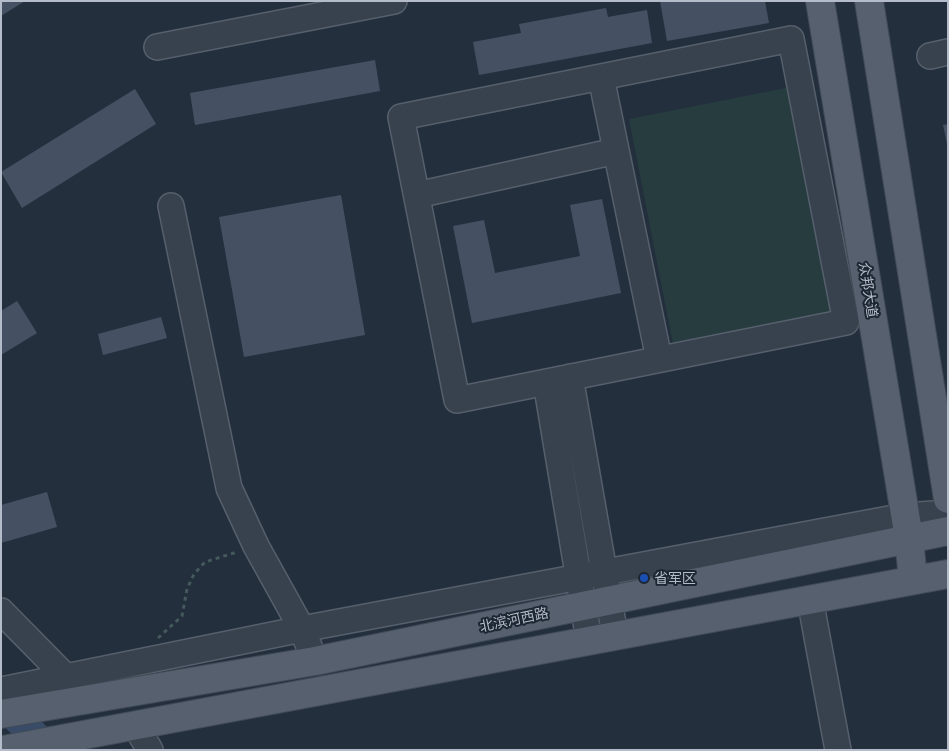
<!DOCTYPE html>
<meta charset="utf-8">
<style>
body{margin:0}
#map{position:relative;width:949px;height:751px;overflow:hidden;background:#242f3e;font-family:Lato,sans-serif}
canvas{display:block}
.frame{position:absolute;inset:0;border:2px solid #b4bcc9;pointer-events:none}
</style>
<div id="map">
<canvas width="949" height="751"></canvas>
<div class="frame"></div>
</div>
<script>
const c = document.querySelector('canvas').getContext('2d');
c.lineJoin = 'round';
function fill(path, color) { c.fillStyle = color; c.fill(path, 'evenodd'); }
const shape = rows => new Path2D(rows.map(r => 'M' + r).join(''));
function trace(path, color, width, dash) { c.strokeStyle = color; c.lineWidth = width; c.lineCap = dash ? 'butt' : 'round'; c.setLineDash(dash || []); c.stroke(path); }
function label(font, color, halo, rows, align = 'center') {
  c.font = font + ' Lato,"Noto Sans SC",sans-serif'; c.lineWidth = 4; c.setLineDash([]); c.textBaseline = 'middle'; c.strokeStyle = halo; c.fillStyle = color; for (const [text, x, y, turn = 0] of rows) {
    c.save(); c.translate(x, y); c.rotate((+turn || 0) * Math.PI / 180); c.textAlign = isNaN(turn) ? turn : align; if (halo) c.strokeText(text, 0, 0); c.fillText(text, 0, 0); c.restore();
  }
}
fill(shape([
 [791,87,835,312,673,344,629,119]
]), '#263c3f');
trace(shape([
 [1,702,49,750]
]), '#394c67', 30);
fill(shape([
 [1,1,25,1,1,16],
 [660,1,765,1,769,23,667,41],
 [606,8,608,17,647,10,652,43,479,75,473,42,521,33,519,24],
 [375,60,380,91,195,125,190,93],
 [135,89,156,124,22,208,1,172],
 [948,124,948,144,947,144,943,125],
 [341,195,365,335,244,357,219,217],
 [602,199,621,293,472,323,453,226,484,220,495,273,580,256,570,205],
 [17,301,37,333,1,355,1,311],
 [161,317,167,338,103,355,98,334],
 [47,492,57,527,1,543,1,505]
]), '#455162');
const minor = shape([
 [791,39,846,322,457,400,401,117,791,39],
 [157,47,394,1],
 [930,56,948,52],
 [601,77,659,359],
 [417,195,616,151],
 [171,206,229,488,256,546,302,629,315,661],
 [570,377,615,635],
 [546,382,589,640],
 [810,599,838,750],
 [1,611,67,678],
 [1,690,302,629,905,516,948,513],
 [135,725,150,750]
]);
const major = shape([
 [820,1,909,538,913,580],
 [869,1,948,499],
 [1,714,315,661,948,531],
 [3,750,948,574]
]);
trace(minor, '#565f6c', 28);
trace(major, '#414a57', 30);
trace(shape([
 [158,638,182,616,187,589,194,574,205,562,237,552]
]), '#44595c', 3, [4, 4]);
trace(minor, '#38414e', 25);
trace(major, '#56606e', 28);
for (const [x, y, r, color] of [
 [644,578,5,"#1a4fb4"]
]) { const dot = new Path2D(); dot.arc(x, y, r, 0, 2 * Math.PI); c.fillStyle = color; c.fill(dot); trace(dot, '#1d2633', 2); }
label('14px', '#b4bcc9', '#1d2633', [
 ["众邦大道",868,290,81],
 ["北滨河西路",514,620,-12]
]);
label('14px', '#b4bcc9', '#1d2633', [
 ["省军区",654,578]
], 'left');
</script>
